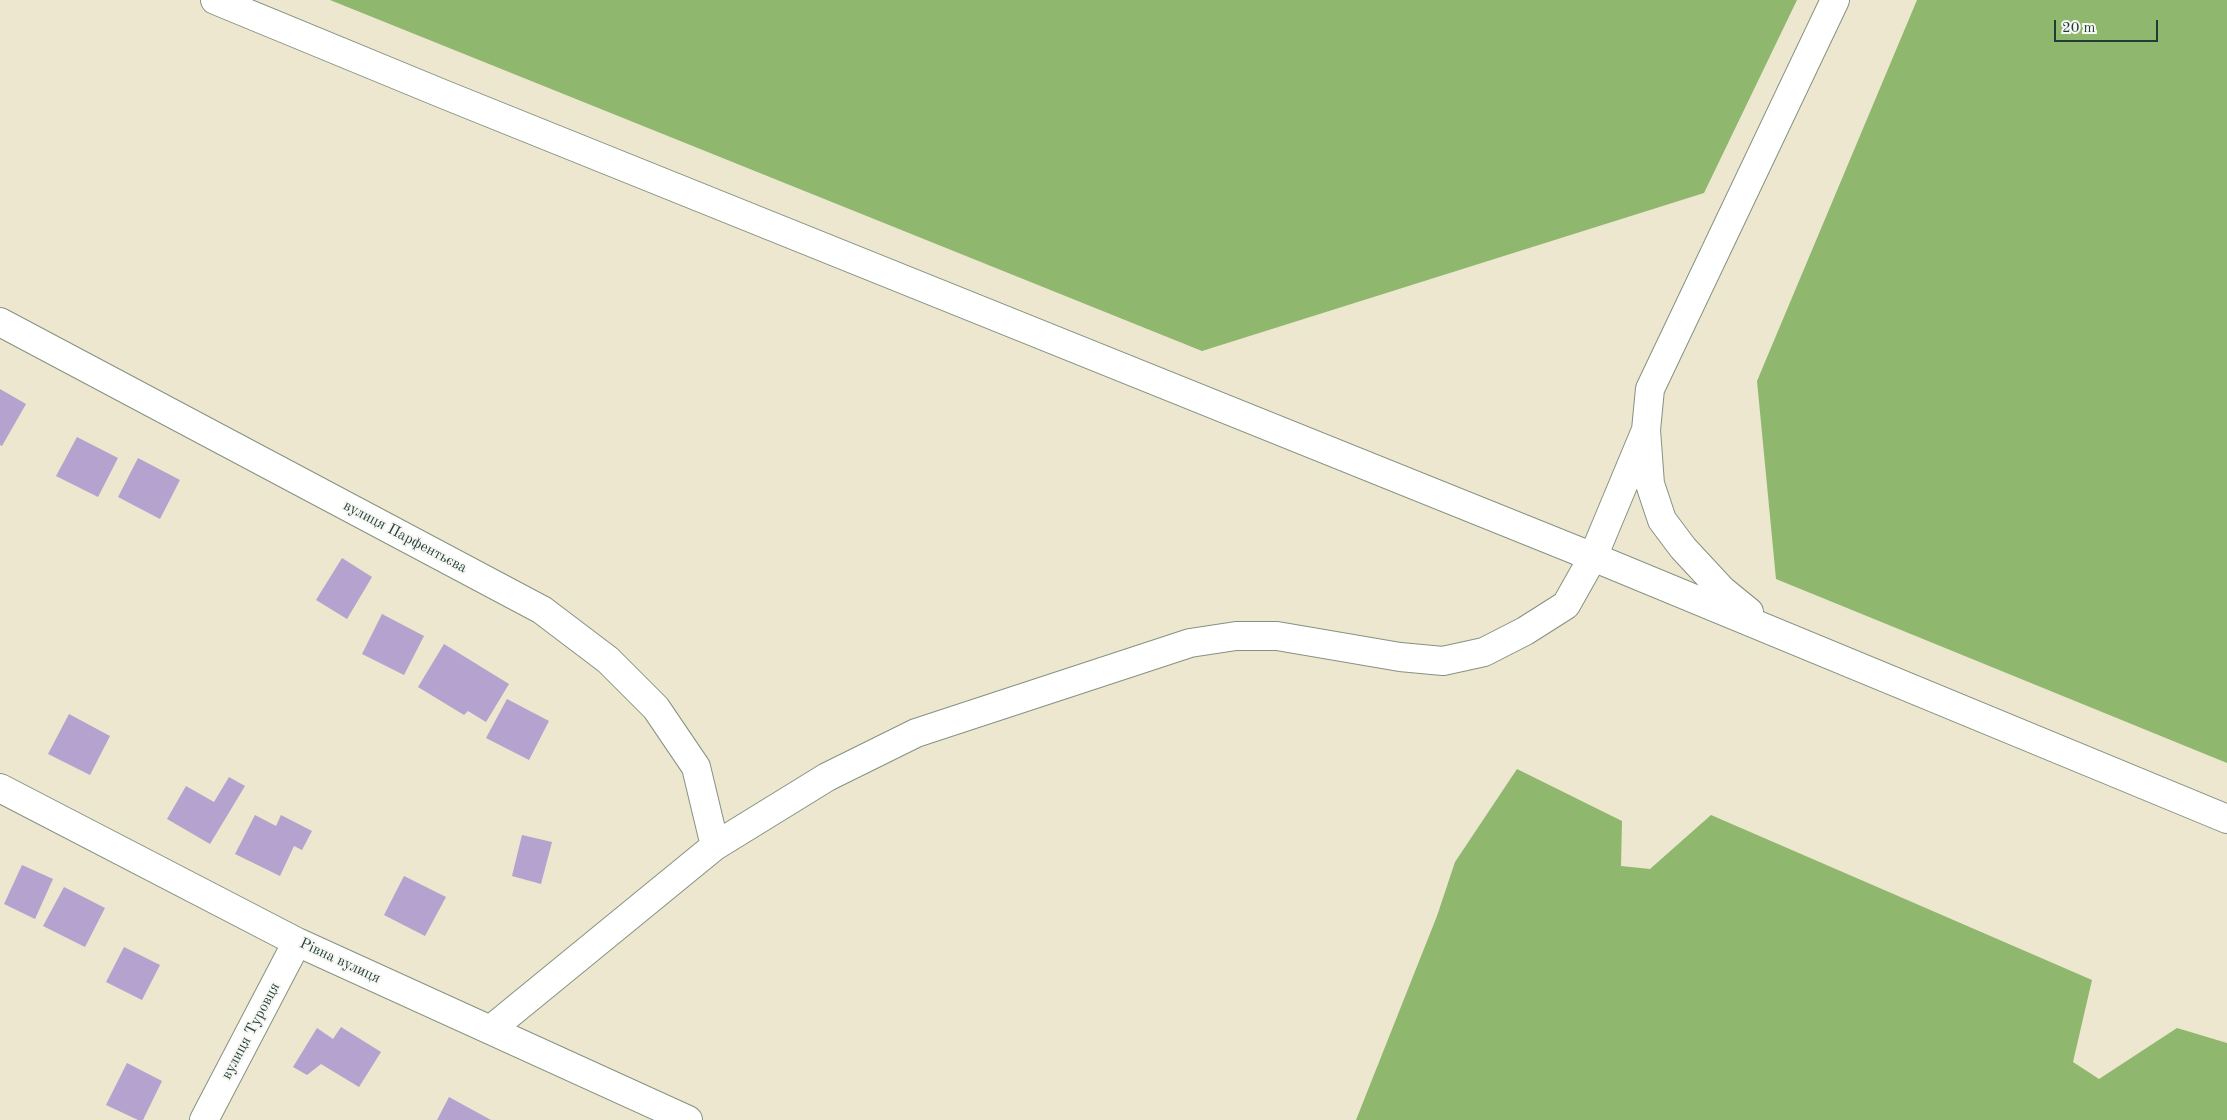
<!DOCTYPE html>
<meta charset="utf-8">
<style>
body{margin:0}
#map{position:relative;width:2227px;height:1120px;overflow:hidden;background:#ece7ce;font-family:"Old Standard TT",serif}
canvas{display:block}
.scale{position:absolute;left:2054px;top:20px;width:104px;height:22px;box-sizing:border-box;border:2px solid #1f3d34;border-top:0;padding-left:6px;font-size:15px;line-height:18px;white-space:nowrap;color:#1f3d34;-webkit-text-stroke:4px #f6f6f2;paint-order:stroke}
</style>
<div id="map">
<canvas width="2227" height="1120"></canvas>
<div class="scale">20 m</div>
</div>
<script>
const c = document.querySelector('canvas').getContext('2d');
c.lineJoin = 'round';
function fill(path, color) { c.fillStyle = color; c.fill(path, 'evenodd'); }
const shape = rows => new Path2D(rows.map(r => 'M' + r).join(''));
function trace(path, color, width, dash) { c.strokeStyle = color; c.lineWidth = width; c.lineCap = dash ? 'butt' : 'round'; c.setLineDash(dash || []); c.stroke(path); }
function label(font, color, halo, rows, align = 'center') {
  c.font = font + ' "Old Standard TT",serif'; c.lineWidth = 4; c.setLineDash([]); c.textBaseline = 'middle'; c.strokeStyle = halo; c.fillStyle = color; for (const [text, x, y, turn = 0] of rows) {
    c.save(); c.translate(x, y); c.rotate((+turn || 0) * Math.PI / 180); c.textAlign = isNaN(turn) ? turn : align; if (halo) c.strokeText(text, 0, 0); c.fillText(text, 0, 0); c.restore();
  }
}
fill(shape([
 [330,0,1797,0,1704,193,1202,351],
 [1917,0,2227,0,2227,763,1776,579,1757,381],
 [1517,769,1622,821,1621,866,1650,869,1711,815,2092,980,2073,1062,2099,1079,2177,1028,2227,1043,2227,1120,1356,1120,1437,916,1455,862]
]), '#8fb76d');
fill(shape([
 [0,389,26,404,2,446,0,445],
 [77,437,118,458,98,497,56,476],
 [138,458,180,480,160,519,118,497],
 [342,558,372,577,347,619,316,600],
 [382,614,424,636,404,675,362,654],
 [444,644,509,684,486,722,468,711,464,715,418,687],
 [507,699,549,721,529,760,486,738],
 [69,714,110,736,90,775,48,754],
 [229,777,245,786,210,844,167,819,186,786,214,802],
 [255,815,276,826,281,815,312,831,302,850,294,846,280,876,235,854],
 [522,835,552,842,541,884,512,876],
 [22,865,53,879,35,919,4,904],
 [404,876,446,897,425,936,384,915],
 [64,887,105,908,85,947,43,926],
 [124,947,160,965,142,1000,106,982],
 [341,1027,381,1052,359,1087,321,1064,307,1075,293,1067,317,1028,333,1039],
 [127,1063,162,1081,143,1120,138,1120,106,1105],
 [449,1097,491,1120,437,1120]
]), '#b5a2ce');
const minor = shape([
 [215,0,443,94,1593,557,2227,819],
 [0,322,542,610,608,660,656,708,696,767,715,846],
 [1749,612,1722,590,1683,548,1662,520,1650,484,1646,430,1650,389,1835,0],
 [0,788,297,942,688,1120],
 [490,1030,715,846,827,777,916,733,1190,643,1236,636,1277,636,1400,657,1443,661,1484,652,1525,631,1566,605,1593,557,1646,430],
 [204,1120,297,942]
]);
trace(minor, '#869281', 30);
trace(minor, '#fff', 28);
label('15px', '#1f3d34', '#f6f6f2', [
 ["вулиця Парфентьєва",405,537,28],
 ["Рівна вулиця",340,961,25],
 ["вулиця Туровця",251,1031,-62]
]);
</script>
